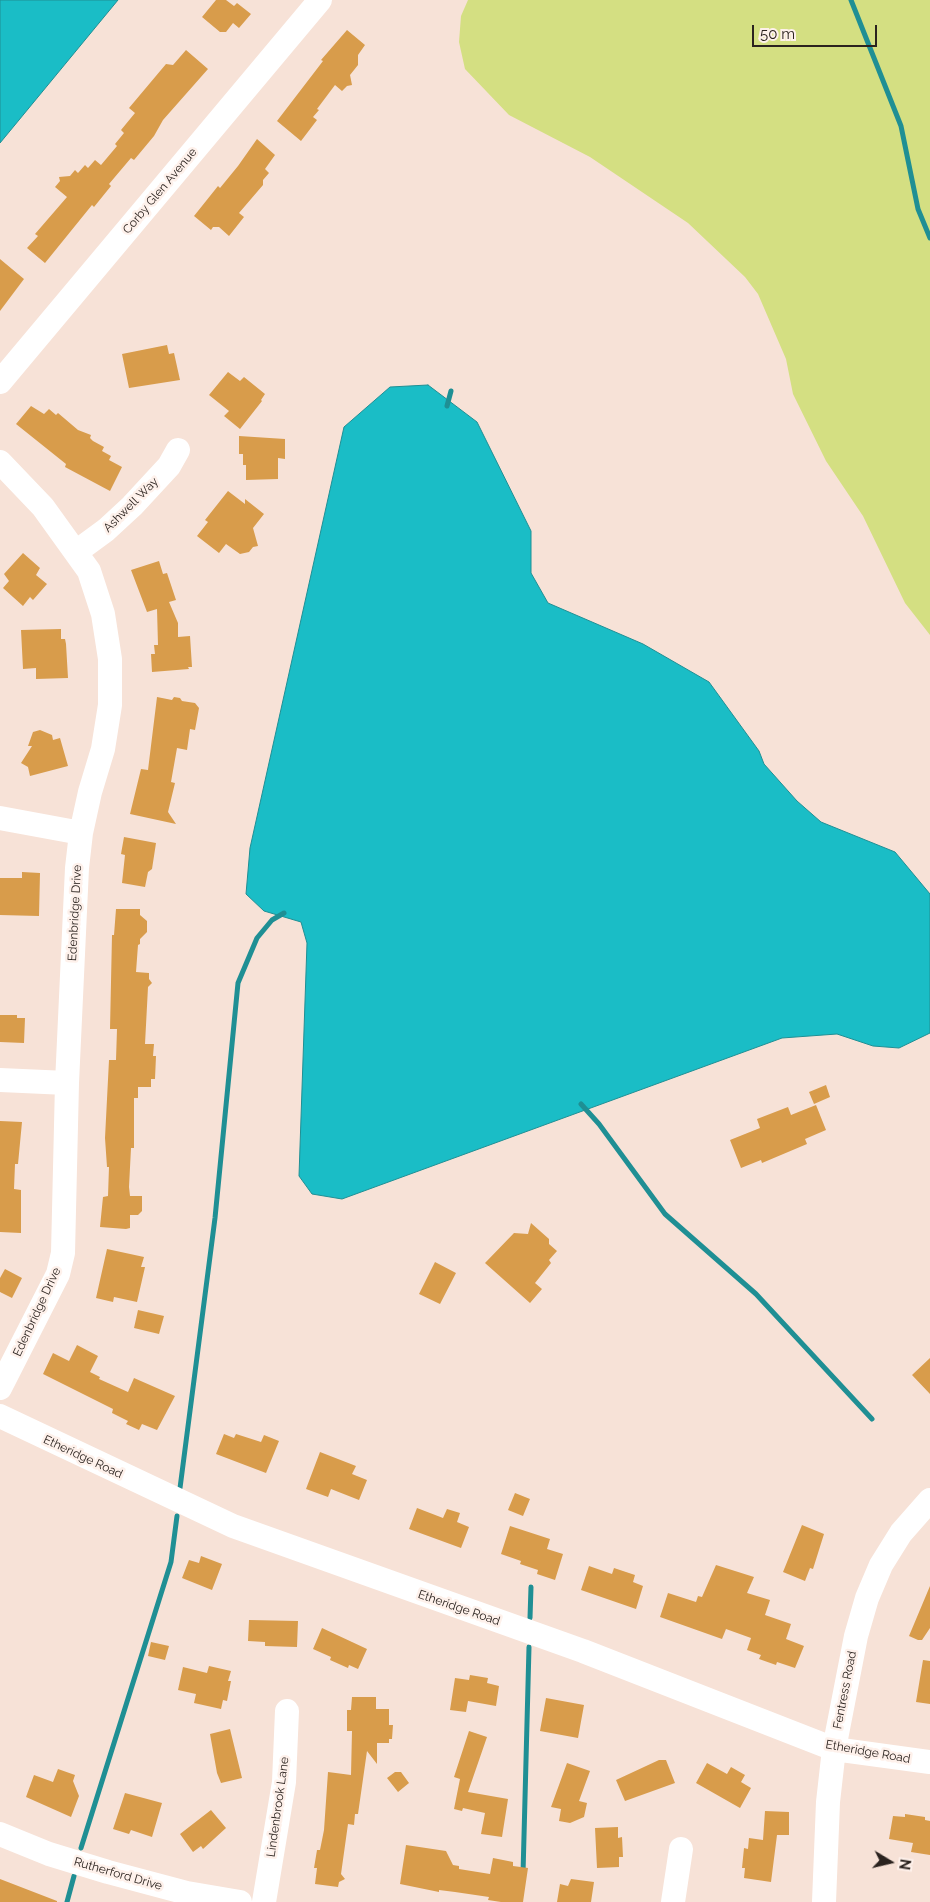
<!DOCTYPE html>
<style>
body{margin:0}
#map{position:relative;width:930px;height:1902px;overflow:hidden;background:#f7e2d7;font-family:Raleway,sans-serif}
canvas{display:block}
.north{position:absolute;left:865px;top:1837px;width:50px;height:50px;-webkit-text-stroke:4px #fef1eb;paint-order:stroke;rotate:99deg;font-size:14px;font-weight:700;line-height:20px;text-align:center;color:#2b231f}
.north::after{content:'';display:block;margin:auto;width:18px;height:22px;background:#2b231f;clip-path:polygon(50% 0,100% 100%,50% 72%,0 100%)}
.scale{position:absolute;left:752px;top:25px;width:125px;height:22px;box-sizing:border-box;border:2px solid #2b231f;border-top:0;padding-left:6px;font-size:15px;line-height:18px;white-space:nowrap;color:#2b231f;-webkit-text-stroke:4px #fef1eb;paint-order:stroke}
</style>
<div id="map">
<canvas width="930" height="1902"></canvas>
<div class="north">N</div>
<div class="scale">50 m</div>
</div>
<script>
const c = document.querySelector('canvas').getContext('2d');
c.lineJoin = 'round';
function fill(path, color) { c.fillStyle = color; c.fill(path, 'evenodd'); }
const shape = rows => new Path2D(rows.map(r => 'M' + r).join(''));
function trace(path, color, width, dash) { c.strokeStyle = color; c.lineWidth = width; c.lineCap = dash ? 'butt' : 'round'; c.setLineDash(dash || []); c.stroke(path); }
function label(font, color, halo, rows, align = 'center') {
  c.font = font + ' Raleway,sans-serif'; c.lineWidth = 5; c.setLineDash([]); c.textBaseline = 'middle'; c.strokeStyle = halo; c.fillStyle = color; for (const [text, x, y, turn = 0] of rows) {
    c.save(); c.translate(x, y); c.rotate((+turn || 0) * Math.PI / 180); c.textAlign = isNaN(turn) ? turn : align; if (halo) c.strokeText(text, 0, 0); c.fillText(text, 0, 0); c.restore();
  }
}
fill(shape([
 [468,0,930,0,930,635,905,603,863,516,826,461,793,394,786,359,758,294,745,277,688,223,590,157,509,115,465,69,459,42,461,16]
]), '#d4df82');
const water = shape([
 [0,0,118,0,0,143,0,0],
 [428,385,477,422,531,531,531,573,548,603,643,644,709,682,759,751,764,764,797,801,821,822,895,852,930,894,930,1033,899,1048,873,1046,837,1034,782,1038,342,1199,312,1194,299,1176,307,943,301,922,264,911,246,894,250,848,344,427,390,387,428,385]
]);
fill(water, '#1abdc6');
trace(water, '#1f8f94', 1);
trace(shape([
 [851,0,901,126,918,209,930,238],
 [447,406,451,391],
 [581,1104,599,1124,665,1214,756,1294,872,1419],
 [180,1488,215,1218,238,983,257,938,272,920,284,913],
 [530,1618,531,1587],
 [81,1848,171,1562,177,1516],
 [523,1874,529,1647],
 [67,1902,74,1876]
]), '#1f8f94', 5);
fill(shape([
 [216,0,226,0,234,6,237,3,251,14,239,28,233,23,226,32,220,32,202,17],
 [347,30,365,45,358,55,358,65,350,75,352,85,347,86,342,91,335,85,317,109,319,110,313,117,317,120,301,141,277,121,323,61,321,60],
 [186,50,208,69,163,120,154,136,134,160,131,158,109,184,111,186,94,207,92,205,45,263,27,248,38,236,35,234,67,197,55,187,60,181,59,177,70,176,75,170,78,173,85,165,88,168,95,160,101,165,117,146,115,144,124,133,121,130,135,113,129,108,166,64,173,65],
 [257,139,275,155,265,169,269,173,263,180,263,185,239,213,244,217,229,236,219,227,213,227,211,230,194,216,218,186,220,188,238,166],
 [0,259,24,279,0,311],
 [167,345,169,354,174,353,180,380,129,388,122,354],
 [228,372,240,381,244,377,265,394,261,400,262,401,240,429,224,416,229,411,209,395],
 [31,406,44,414,49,409,56,415,58,413,78,430,91,435,90,438,93,441,104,447,102,451,111,456,109,460,122,467,110,491,65,467,66,464,16,424],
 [239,436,285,439,285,459,278,458,278,479,246,480,246,465,243,465,243,454,239,454],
 [228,491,245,504,245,499,264,514,253,528,258,546,253,547,249,552,240,554,226,544,219,553,197,536,208,522,205,520],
 [23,553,40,568,36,575,47,584,33,600,30,597,23,606,3,588,9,581,4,574],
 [159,561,163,574,167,573,176,600,169,602,178,623,178,637,190,636,192,667,188,667,189,669,152,672,151,654,155,654,154,645,158,645,157,609,147,612,131,570],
 [61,629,61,639,65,639,66,644,68,678,36,679,36,668,23,669,21,630],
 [157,697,172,700,174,697,180,698,182,701,195,703,199,708,195,730,190,729,187,750,177,748,171,782,175,783,168,812,176,824,130,814,141,769,148,770],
 [40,730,52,735,53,740,60,738,68,766,30,776,28,767,21,763,32,746,28,746,33,732],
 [124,837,156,843,152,869,148,872,145,887,122,883,125,855,121,854],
 [22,872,40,873,39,916,0,915,0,878,22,878],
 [116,909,140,909,140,915,147,921,147,932,140,939,140,944,138,945,136,972,149,973,149,979,152,983,148,987,145,1044,154,1044,153,1056,156,1056,155,1079,151,1079,151,1087,138,1087,138,1098,134,1098,134,1148,131,1148,129,1187,130,1196,142,1196,142,1211,138,1215,130,1215,130,1228,126,1229,100,1227,103,1197,108,1196,109,1167,107,1167,105,1138,109,1060,116,1060,117,1029,110,1029,112,935,114,935],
 [0,1015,17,1015,17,1018,25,1018,24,1043,0,1042],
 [826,1085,830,1097,814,1104,809,1092],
 [816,1105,826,1130,805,1139,807,1144,762,1163,761,1160,741,1168,730,1140,760,1128,757,1119,788,1107,791,1115],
 [0,1121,22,1122,18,1164,15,1164,14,1189,21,1190,21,1233,0,1232],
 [531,1223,549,1239,549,1244,557,1251,549,1260,551,1263,535,1283,542,1289,530,1303,485,1263,514,1233,528,1234],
 [107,1249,144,1257,141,1267,145,1267,137,1302,114,1297,113,1302,96,1298],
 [435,1262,456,1273,440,1304,419,1294],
 [5,1269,22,1278,12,1298,0,1292,0,1278],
 [138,1310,164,1316,159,1334,134,1328],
 [77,1345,98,1356,90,1372,100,1377,99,1379,128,1392,134,1378,175,1396,157,1430,142,1424,139,1430,126,1424,128,1421,112,1413,113,1409,43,1374,53,1353,69,1361],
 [930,1358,930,1394,912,1375],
 [224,1434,234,1438,236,1434,261,1442,264,1435,279,1441,266,1473,216,1454],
 [320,1452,356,1466,352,1474,367,1480,359,1500,331,1489,328,1497,306,1489],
 [515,1493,530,1499,523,1516,508,1510],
 [417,1508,443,1518,447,1509,460,1513,457,1522,469,1527,461,1548,409,1529],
 [802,1525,824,1534,813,1569,810,1568,805,1581,783,1572],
 [510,1526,550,1539,547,1549,563,1554,555,1580,537,1574,538,1570,520,1564,521,1561,501,1554],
 [201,1556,222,1564,212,1590,182,1578,189,1560,199,1563],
 [716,1565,754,1577,747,1593,770,1600,765,1615,791,1624,786,1639,804,1646,795,1668,777,1662,776,1665,759,1659,761,1655,747,1650,751,1638,726,1629,722,1639,660,1617,668,1593,696,1602,698,1596,702,1597],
 [589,1566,612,1574,614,1568,635,1575,633,1582,643,1586,636,1609,581,1590],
 [930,1586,930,1628,922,1640,918,1640,909,1636],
 [249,1620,298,1621,297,1647,265,1646,265,1642,248,1641],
 [322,1628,367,1649,358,1669,349,1665,348,1668,330,1660,331,1657,313,1649],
 [151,1642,169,1646,165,1660,148,1656],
 [923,1660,930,1661,930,1704,916,1702],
 [209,1666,231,1671,228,1681,231,1681,227,1701,223,1700,221,1709,194,1703,196,1694,178,1690,183,1667,207,1673],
 [470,1675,488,1678,487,1683,499,1686,496,1706,468,1701,466,1712,450,1710,455,1678,469,1680],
 [352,1697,376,1697,376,1709,389,1709,389,1725,393,1725,392,1739,389,1739,389,1743,377,1743,377,1764,367,1751,358,1814,355,1814,354,1825,348,1824,341,1874,345,1879,339,1882,338,1887,315,1884,317,1868,314,1868,317,1850,320,1850,324,1830,328,1772,351,1775,352,1731,347,1731,347,1710,351,1710],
 [546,1698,584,1705,578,1738,540,1731],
 [230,1729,242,1778,221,1783,217,1773,210,1734],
 [469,1731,487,1737,468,1792,508,1799,502,1837,481,1834,485,1813,463,1808,462,1811,454,1809,460,1779,454,1777],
 [659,1760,666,1760,675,1783,625,1801,616,1780],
 [567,1763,590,1771,579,1801,587,1803,584,1817,570,1823,559,1821,561,1809,551,1807],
 [707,1763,727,1774,731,1767,745,1775,741,1782,751,1788,740,1808,696,1783],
 [58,1769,75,1775,73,1781,79,1796,71,1817,26,1797,34,1775,53,1782],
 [395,1772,401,1772,409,1783,398,1792,387,1778],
 [125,1793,162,1803,152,1837,131,1830,129,1834,113,1829],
 [211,1810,226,1828,203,1849,201,1846,193,1852,180,1834],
 [765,1811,789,1812,789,1835,777,1835,771,1882,744,1878,745,1868,742,1868,744,1848,748,1849,749,1838,763,1840],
 [905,1814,925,1817,925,1820,930,1821,930,1855,911,1852,913,1843,889,1839,893,1816,905,1817],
 [618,1827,618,1838,622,1837,623,1857,619,1857,619,1867,597,1868,595,1828],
 [406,1845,446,1851,453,1865,459,1866,459,1869,490,1874,493,1858,513,1862,513,1866,528,1868,523,1902,501,1902,488,1900,489,1897,455,1892,439,1890,439,1892,400,1884],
 [0,1879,57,1901,57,1902,0,1902],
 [571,1879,594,1882,591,1902,557,1902,560,1884,568,1886]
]), '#d89c4b');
trace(shape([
 [0,382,320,0],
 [0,462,43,507,89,571,103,614,110,659,110,705,103,749,90,792,81,833,77,868,67,1083,63,1253,58,1274,0,1388],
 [76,552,106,530,132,506,169,466,178,450],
 [0,818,81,833],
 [0,1080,67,1083],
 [0,1416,233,1526,583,1651,834,1749,930,1762],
 [0,1834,49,1854,108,1872,187,1893,240,1902],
 [264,1902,284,1782,287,1711],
 [673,1902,681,1849],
 [824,1902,828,1802,834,1749,856,1636,867,1598,881,1565,901,1533,930,1500]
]), '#fff', 24);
label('12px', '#2b231f', '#fef1eb', [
 ["Corby Glen Avenue",160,191,-50],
 ["Ashwell Way",131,505,-45],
 ["Edenbridge Drive",75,913,-87],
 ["Edenbridge Drive",37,1312,-65],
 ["Etheridge Road",83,1457,25],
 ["Etheridge Road",459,1608,19],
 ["Fentress Road",845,1690,-79],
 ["Etheridge Road",868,1752,10],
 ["Lindenbrook Lane",278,1807,-82],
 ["Rutherford Drive",118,1874,16]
]);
</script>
